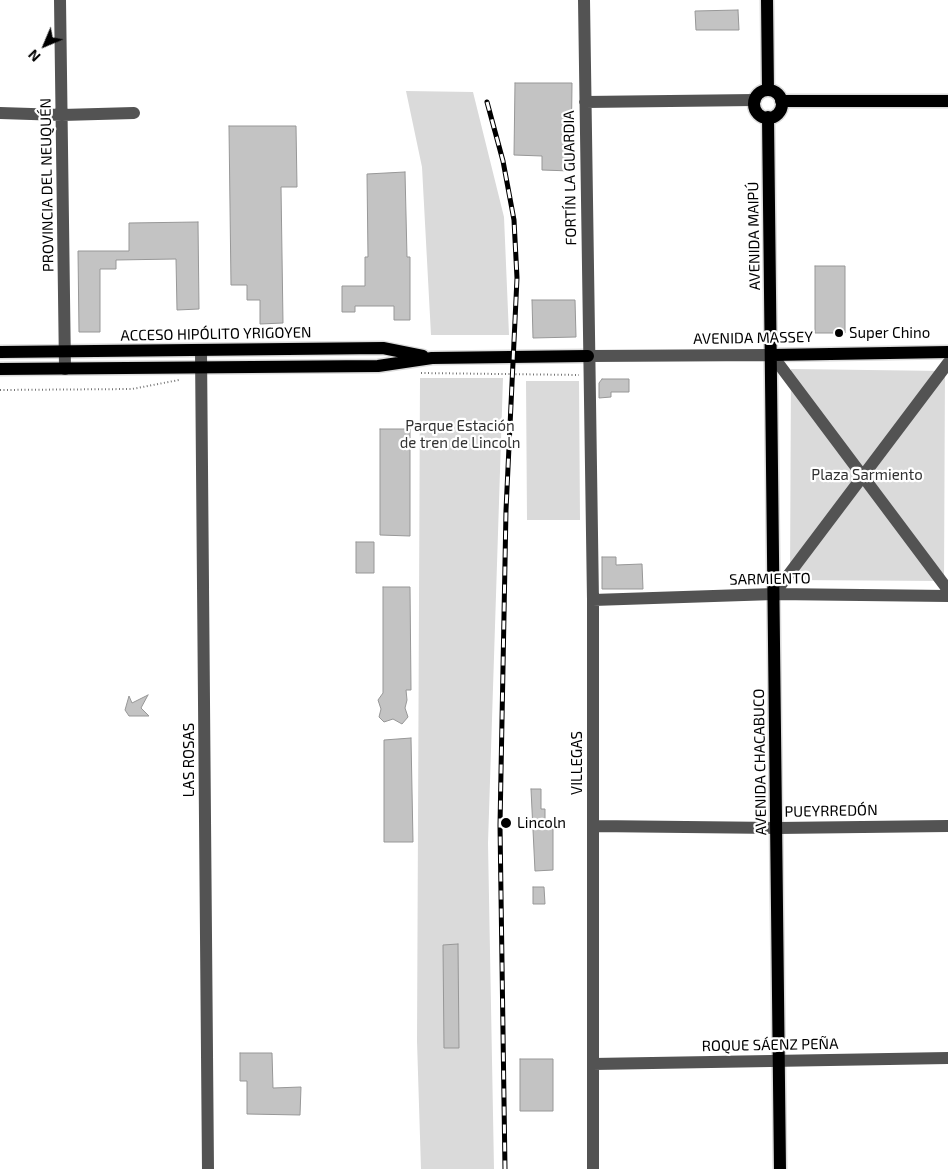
<!DOCTYPE html>
<meta charset="utf-8">
<style>
body{margin:0}
#map{position:relative;width:948px;height:1169px;overflow:hidden;background:#fff;font-family:"Exo 2",sans-serif}
canvas{display:block}
.north{position:absolute;left:20px;top:20px;width:50px;height:50px;-webkit-text-stroke:4px #fff;paint-order:stroke;rotate:225deg;font-size:14px;font-weight:700;line-height:20px;text-align:center;color:#000}
.north::after{content:'';display:block;margin:auto;width:18px;height:22px;background:#000;clip-path:polygon(50% 0,100% 100%,50% 72%,0 100%)}
</style>
<div id="map">
<canvas width="948" height="1169"></canvas>
<div class="north">N</div>
</div>
<script>
const c = document.querySelector('canvas').getContext('2d');
c.lineJoin = 'round';
function fill(path, color) { c.fillStyle = color; c.fill(path, 'evenodd'); }
const shape = rows => new Path2D(rows.map(r => 'M' + r).join(''));
function trace(path, color, width, dash) { c.strokeStyle = color; c.lineWidth = width; c.lineCap = dash ? 'butt' : 'round'; c.setLineDash(dash || []); c.stroke(path); }
function label(font, color, halo, rows, align = 'center') {
  c.font = font + ' "Exo 2",sans-serif'; c.lineWidth = 4.5; c.setLineDash([]); c.textBaseline = 'middle'; c.strokeStyle = halo; c.fillStyle = color; for (const [text, x, y, turn = 0] of rows) {
    c.save(); c.translate(x, y); c.rotate((+turn || 0) * Math.PI / 180); c.textAlign = isNaN(turn) ? turn : align; if (halo) c.strokeText(text, 0, 0); c.fillText(text, 0, 0); c.restore();
  }
}
fill(shape([
 [406,91,473,92,504,217,509,335,431,335,422,167],
 [791,369,945,371,944,581,790,580],
 [420,378,503,378,488,843,494,1169,421,1169,417,1041],
 [526,381,579,381,580,520,527,520]
]), '#dadada');
const building = shape([
 [738,10,739,30,696,30,695,11,738,10],
 [515,83,572,83,571,171,542,170,542,156,514,155,515,83],
 [229,126,296,126,297,187,281,187,283,323,260,324,260,300,247,300,247,285,231,285,229,126],
 [405,172,407,257,410,257,410,320,394,320,394,306,355,306,355,312,342,312,342,286,365,286,365,257,368,257,367,174,405,172],
 [198,222,199,309,177,310,176,259,116,260,116,269,100,269,100,332,79,332,78,251,129,251,129,223,198,222],
 [815,266,845,266,845,333,815,333,815,266],
 [532,300,575,300,576,337,533,338,532,300],
 [602,379,629,379,629,392,611,392,611,397,599,398,599,383,602,379],
 [380,429,410,429,410,536,380,535,380,429],
 [356,542,374,542,374,573,356,573,356,542],
 [602,557,616,557,616,565,642,564,643,589,602,589,602,557],
 [383,587,410,587,411,690,406,690,407,700,405,708,408,717,402,724,393,719,384,722,379,717,381,709,378,700,383,693,383,587],
 [148,695,141,708,149,716,129,716,125,710,129,696,132,703,148,695],
 [411,738,413,842,384,842,384,740,411,738],
 [531,789,541,789,541,809,545,809,545,823,553,823,553,870,535,871,531,789],
 [533,887,544,887,545,904,533,904,533,887],
 [458,944,459,1048,444,1048,443,945,458,944],
 [240,1053,272,1053,273,1088,301,1087,300,1115,247,1114,247,1081,240,1081,240,1053],
 [520,1059,553,1059,553,1111,520,1111,520,1059]
]);
fill(building, '#c3c3c3');
trace(building, '#979797', 1);
const major = shape([
 [767,0,768,90],
 '754 104a14 14 0 1 1 28 0a14 14 0 1 1-28 0Z',
 [781,101,948,101],
 [768,117,780,1169],
 [0,352,383,348,423,356],
 [772,355,948,352],
 [0,369,378,366,432,358,588,356]
]);
trace(major, '#dbdbdb', 15);
trace(shape([
 [421,373,579,375],
 [0,390,132,389,179,380]
]), '#757575', 2, [1, 2.5]);
trace(shape([
 [60,0,65,369],
 [584,0,593,600,593,1169],
 [585,102,755,100],
 [0,113,62,115,134,113],
 [201,351,208,1169],
 [588,356,772,355,948,590],
 [774,594,948,363],
 [593,600,774,594,948,596],
 [594,826,777,828,948,826],
 [593,1064,948,1058]
]), '#535353', 12);
trace(major, '#000', 12);
const rail = shape([
 [487,102,503,161,514,220,517,278,506,510,500,825,505,1169]
]);
trace(rail, '#000', 5);
trace(rail, '#fff', 3, [9]);
for (const [x, y, r, color] of [
 [839,333,5,"#000"],
 [506,823,6,"#000"]
]) { const dot = new Path2D(); dot.arc(x, y, r, 0, 2 * Math.PI); c.fillStyle = color; c.fill(dot); trace(dot, '#fff', 2); }
label('15px', '#000', '#fff', [
 ["FORTÍN LA GUARDIA",570,178,-91],
 ["PROVINCIA DEL NEUQUÉN",47,185,-91],
 ["AVENIDA MAIPÚ",754,236,-91],
 ["ACCESO HIPÓLITO YRIGOYEN",216,334,-1],
 ["AVENIDA MASSEY",753,338,-1],
 ["SARMIENTO",770,579,-1],
 ["LAS ROSAS",189,760,-90],
 ["AVENIDA CHACABUCO",760,762,-91],
 ["VILLEGAS",577,763,-90],
 ["PUEYRREDÓN",831,811,-1],
 ["ROQUE SÁENZ PEÑA",770,1045,-1]
]);
label('15px', '#000', '#fff', [
 ["Super Chino",849,333],
 ["Lincoln",517,823]
], 'left');
label('15px', '#313131', '#fff', [
 ["Parque Estación",460,426],
 ["de tren de Lincoln",460,443],
 ["Plaza Sarmiento",867,475]
]);
</script>
